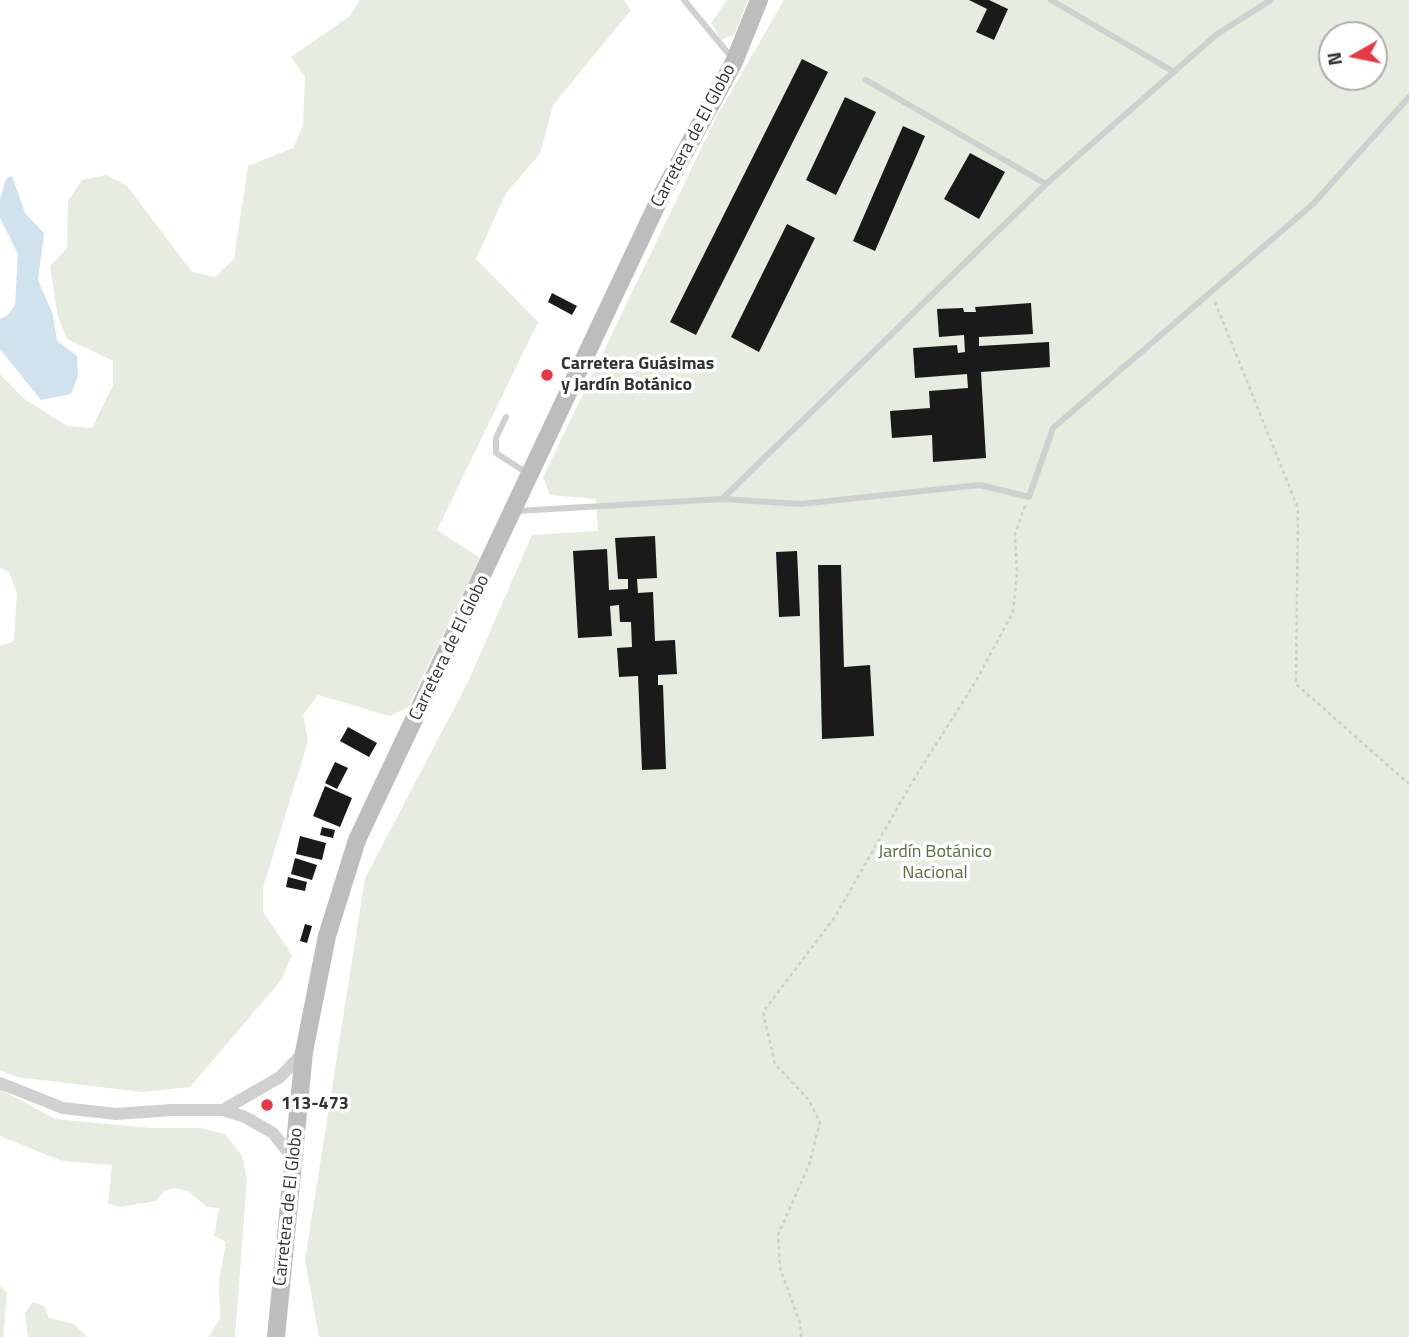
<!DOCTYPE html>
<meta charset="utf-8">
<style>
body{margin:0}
#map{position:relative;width:1409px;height:1337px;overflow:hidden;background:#fff;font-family:"Titillium Web",sans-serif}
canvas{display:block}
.north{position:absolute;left:1318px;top:21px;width:70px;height:70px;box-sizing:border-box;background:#fff;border:2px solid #adadad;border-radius:50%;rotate:261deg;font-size:19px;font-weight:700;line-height:28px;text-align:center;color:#333}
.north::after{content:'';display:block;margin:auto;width:24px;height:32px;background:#e63946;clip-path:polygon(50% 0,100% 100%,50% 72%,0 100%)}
</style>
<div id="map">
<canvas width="1409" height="1337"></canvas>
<div class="north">N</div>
</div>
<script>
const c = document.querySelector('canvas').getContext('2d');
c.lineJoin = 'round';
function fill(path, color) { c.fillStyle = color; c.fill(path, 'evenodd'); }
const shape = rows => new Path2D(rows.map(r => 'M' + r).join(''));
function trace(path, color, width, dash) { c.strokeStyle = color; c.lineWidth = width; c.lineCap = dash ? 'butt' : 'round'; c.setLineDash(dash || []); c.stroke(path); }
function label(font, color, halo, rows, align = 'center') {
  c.font = font + ' "Titillium Web",sans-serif'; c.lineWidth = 7; c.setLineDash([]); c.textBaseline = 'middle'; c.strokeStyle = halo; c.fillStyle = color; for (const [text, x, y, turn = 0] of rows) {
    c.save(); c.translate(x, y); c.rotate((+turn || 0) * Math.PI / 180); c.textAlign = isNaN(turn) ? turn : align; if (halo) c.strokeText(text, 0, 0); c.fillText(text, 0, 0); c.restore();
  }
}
fill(shape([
 [360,0,623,0,631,10,553,105,540,154,506,193,476,259,538,322,437,530,480,558,408,707,390,716,318,695,303,715,308,741,263,888,263,912,292,955,282,979,190,1087,142,1092,17,1077,0,1070,0,646,14,641,17,593,9,572,0,568,0,374,23,398,67,426,92,428,113,385,113,361,67,339,58,317,50,266,67,248,68,201,82,180,106,175,127,186,192,272,215,277,234,259,248,166,293,148,303,126,305,77,291,57,350,16],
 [727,0,748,0,734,35,721,40,711,23],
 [784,0,1409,0,1409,1337,319,1337,305,1260,365,878,468,682,532,535,598,531,596,499,550,495,543,477,716,118],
 [1332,35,1374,35,1374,77,1332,77],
 [0,1089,55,1119,150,1128,201,1128,225,1134,242,1156,247,1179,235,1337,209,1337,220,1318,219,1280,226,1242,214,1236,219,1208,207,1207,188,1191,175,1188,164,1191,156,1201,120,1207,108,1203,112,1165,62,1161,0,1136],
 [0,1286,7,1293,3,1337,0,1337],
 [33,1302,44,1306,49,1318,74,1324,87,1337,28,1337,25,1313]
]), '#e6ecdf');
fill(shape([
 [12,176,25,213,44,233,38,280,53,315,57,341,77,356,78,376,71,394,41,400,0,349,0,319,8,315,15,305,18,254,0,218,0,199,6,179]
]), '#cfe2ee');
fill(shape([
 [969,0,989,0,1008,9,994,40,976,32,987,9],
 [802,59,828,72,696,335,670,322],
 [845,97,876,112,836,195,806,180],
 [903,126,925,136,875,251,853,241],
 [970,153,1005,172,979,219,944,199],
 [787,224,815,238,759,352,731,337],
 [552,293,577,306,572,315,548,302],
 [1031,303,1033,334,979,337,979,346,1049,342,1050,367,981,372,986,458,933,462,932,435,892,438,890,411,930,408,929,391,968,388,967,374,915,378,913,348,957,345,958,353,965,352,964,335,939,337,937,309,963,308,964,312,976,312,975,307],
 [655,536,657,578,637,579,638,593,653,592,655,641,675,640,677,674,658,675,658,685,663,685,666,769,642,770,638,676,619,677,617,648,632,647,631,622,620,622,619,605,610,606,612,636,578,638,573,551,607,549,609,590,628,589,628,579,618,579,615,538],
 [797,551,800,616,779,617,776,552],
 [818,565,841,565,844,667,870,665,874,736,822,739],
 [348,727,377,743,369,757,340,741],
 [335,762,348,768,337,789,325,783],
 [325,786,352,798,340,827,313,816],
 [322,827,335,830,333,838,320,835],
 [300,836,326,843,322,860,296,854],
 [295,858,317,865,312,880,291,874],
 [288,877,307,882,305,891,286,887],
 [305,924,312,926,307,943,300,941]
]), '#1a1a1a');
trace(shape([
 [1215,302,1298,508,1296,684,1409,784],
 [801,1337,800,1323,780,1268,778,1235,809,1165,820,1122,808,1099,775,1064,763,1012,835,917,911,784,976,681,1013,612,1017,574,1015,534,1025,506]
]), '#cdcdcd', 2.5, [3.5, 3.5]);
trace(shape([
 [684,0,732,58],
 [1051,0,1174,72],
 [866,80,1046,184],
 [506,417,496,438,496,453,527,473],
 [722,499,1046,184,1217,34,1271,0],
 [517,511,722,499,800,504,980,485,1029,497,1053,428,1313,204,1409,97]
]), '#d0d0d0', 6);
trace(shape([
 [0,1083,63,1108,116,1114,172,1110,223,1110,245,1117,273,1133,294,1160],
 [223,1110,280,1077,304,1052]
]), '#d0d0d0', 12);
trace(shape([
 [276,1337,304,1052,327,936,357,840,661,196,734,62,759,0]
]), '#bdbdbd', 18);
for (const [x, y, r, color] of [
 [547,375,7,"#e63946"],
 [267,1105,7,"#e63946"]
]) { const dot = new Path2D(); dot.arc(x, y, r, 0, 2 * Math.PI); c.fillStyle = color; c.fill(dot); trace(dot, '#fff', 2.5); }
label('18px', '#333', '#fff', [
 ["Carretera de El Globo",694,136,-62],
 ["Carretera de El Globo",450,648,-64],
 ["Carretera de El Globo",289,1207,-84]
]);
label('bold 18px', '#333', '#fff', [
 ["Carretera Guásimas",561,365],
 ["y Jardín Botánico",561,386],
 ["113-473",281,1105]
], 'left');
label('18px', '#56703f', '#fff', [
 ["Jardín Botánico",935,853],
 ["Nacional",935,874]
]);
</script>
